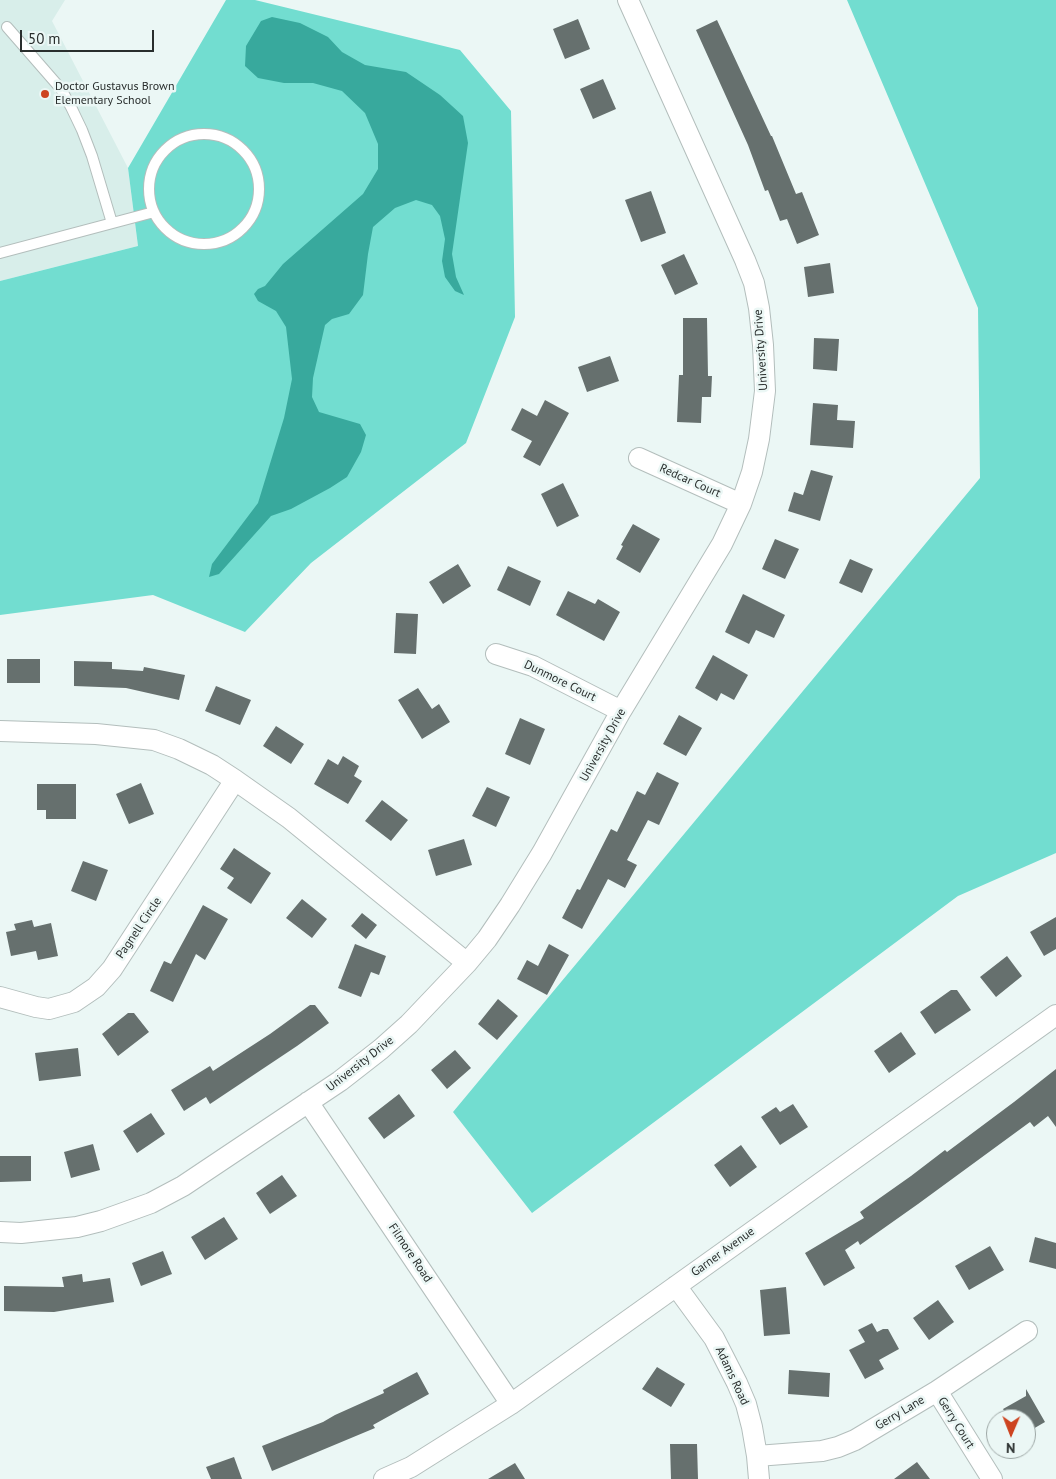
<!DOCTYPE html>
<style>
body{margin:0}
#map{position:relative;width:1056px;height:1479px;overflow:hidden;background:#ebf7f5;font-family:"PT Sans",sans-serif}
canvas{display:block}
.north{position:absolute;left:986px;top:1409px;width:50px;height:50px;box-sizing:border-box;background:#ebf7f5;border:1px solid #9da7a5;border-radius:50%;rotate:181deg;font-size:14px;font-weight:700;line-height:20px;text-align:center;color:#292e2d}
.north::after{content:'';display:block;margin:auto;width:18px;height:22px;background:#cd4420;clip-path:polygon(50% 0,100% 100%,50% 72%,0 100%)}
.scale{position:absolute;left:20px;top:30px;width:134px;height:22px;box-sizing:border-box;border:2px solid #292e2d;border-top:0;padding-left:6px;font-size:15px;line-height:18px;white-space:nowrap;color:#292e2d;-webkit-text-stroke:4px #ebf7f5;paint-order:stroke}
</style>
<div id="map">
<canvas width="1056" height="1479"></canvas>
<div class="north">N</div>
<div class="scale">50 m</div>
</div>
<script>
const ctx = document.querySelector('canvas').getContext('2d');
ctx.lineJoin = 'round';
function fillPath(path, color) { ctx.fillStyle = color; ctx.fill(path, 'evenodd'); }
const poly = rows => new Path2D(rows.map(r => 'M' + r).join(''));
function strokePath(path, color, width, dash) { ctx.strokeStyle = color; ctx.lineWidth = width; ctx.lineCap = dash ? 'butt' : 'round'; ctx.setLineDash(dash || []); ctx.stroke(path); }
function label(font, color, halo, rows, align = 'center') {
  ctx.font = font + ' "PT Sans",sans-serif'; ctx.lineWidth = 5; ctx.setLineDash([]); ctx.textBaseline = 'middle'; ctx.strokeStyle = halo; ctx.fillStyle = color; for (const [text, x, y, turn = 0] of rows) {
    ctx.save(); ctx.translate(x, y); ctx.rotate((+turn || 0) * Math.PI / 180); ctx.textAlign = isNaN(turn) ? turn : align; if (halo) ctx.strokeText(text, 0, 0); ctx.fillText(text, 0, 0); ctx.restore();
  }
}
const built = poly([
 [0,0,65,0,52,21,128,168,138,246,0,281]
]);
const green = poly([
 [226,0,255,0,460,50,511,111,515,317,466,443,311,563,245,632,153,595,0,615,0,281,138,246,128,168],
 [847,0,1056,0,1056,853,958,896,532,1213,453,1112,980,478,978,308]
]);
const water = poly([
 [272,17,300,23,328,37,342,52,365,65,406,72,440,95,463,116,468,143,452,254,456,277,464,295,455,291,445,277,442,261,445,239,440,216,432,205,416,200,395,208,373,227,368,254,363,295,349,314,332,319,325,325,313,378,312,397,319,412,360,424,366,435,361,452,347,477,330,488,291,509,271,516,219,574,209,577,212,564,258,503,284,418,292,379,286,327,276,311,258,301,254,294,258,289,265,286,283,264,363,194,378,169,378,144,365,113,342,91,313,83,284,83,258,78,245,66,246,46,261,21]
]);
const building = poly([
 [578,19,590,49,565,59,553,29],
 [717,20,771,136,772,136,796,194,802,192,819,235,797,244,787,219,780,221,768,190,765,191,748,145,696,30],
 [603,79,616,109,593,119,580,89],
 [651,191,666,233,641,242,625,200],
 [684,254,698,284,675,295,661,265],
 [830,263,834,293,808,297,804,267],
 [683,318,707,318,708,376,712,376,711,397,702,397,701,423,677,422,679,375,683,375],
 [814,338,839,339,837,371,813,369],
 [610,356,619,381,587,392,578,367],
 [545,400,569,413,540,466,523,457,532,441,511,430,522,408,537,416],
 [813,403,838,405,837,420,855,421,853,448,810,445],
 [811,470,833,476,820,521,788,511,794,492,803,495],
 [563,483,579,516,557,527,541,494],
 [633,524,660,539,640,573,616,559,623,546,621,545],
 [775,539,799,549,785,579,762,569],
 [850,559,873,569,862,593,839,583],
 [458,564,471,586,443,604,429,582],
 [508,566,541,581,530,606,497,590],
 [568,591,595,604,598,599,620,612,604,641,556,615],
 [743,594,785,615,774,638,756,630,749,644,725,632],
 [396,613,418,614,416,654,394,653],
 [713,655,748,675,734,700,721,693,717,701,695,688],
 [7,659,40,659,40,683,7,683],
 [74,661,112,662,112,669,143,671,144,667,185,675,179,700,126,688,74,686],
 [216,686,251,700,240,725,205,711],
 [418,688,432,709,439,704,450,722,422,739,398,700],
 [679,715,702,728,686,756,663,744],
 [520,718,545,729,530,765,505,754],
 [276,726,304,744,291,764,263,746],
 [343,756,359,766,354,776,362,781,348,804,314,784,328,759,338,765],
 [657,772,679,783,659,825,648,820,627,860,637,865,625,888,608,879,582,929,562,918,577,889,580,890,611,829,617,832,637,791,645,795],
 [141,783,154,814,129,824,116,794],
 [37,784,76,784,76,819,46,819,46,810,37,810],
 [487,787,510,797,496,827,472,816],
 [382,800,408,820,391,841,365,821],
 [464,839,472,865,436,876,428,850],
 [234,848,271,873,251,904,227,888,234,878,220,869],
 [83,861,108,870,96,901,71,891],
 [302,899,327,919,312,938,286,918],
 [203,905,228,919,205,960,196,954,173,1002,150,991,164,961,171,964],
 [362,913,377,925,366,939,351,926],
 [1056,917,1056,949,1044,956,1030,932],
 [32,920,34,927,51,923,58,956,38,960,36,951,11,956,6,932,16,930,14,924],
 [355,944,386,956,379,975,371,972,361,997,338,988],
 [549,944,569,955,547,995,517,979,527,960,538,966],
 [1007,956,1022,976,996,997,980,977],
 [951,990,957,990,971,1010,935,1034,920,1012],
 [498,999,518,1016,497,1040,478,1024],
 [310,1005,315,1005,329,1023,297,1046,210,1104,206,1097,184,1111,171,1090,210,1066,213,1071,270,1034],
 [128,1013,134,1013,149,1032,118,1056,102,1034],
 [901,1032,916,1054,889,1073,874,1051],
 [78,1048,81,1076,39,1081,35,1053],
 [455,1050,471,1068,447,1089,431,1070],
 [1056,1069,1056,1127,1048,1116,1034,1127,1030,1122,918,1204,860,1245,858,1241,845,1250,855,1268,824,1286,805,1253,864,1218,860,1212,911,1176,945,1150,947,1152,1014,1102],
 [399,1094,415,1116,384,1139,368,1118],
 [793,1104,808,1127,780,1145,761,1117,776,1107,780,1112],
 [151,1113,165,1134,137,1153,123,1131],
 [93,1144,100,1170,71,1178,64,1152],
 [741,1145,757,1167,730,1187,714,1165],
 [0,1156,31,1156,31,1181,0,1182],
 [282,1175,297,1196,270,1214,256,1193],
 [224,1217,238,1239,205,1260,191,1237],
 [1035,1237,1056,1243,1056,1269,1029,1262],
 [990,1246,1004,1270,969,1290,955,1266],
 [163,1251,172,1274,141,1286,132,1263],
 [82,1274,83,1282,110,1278,114,1302,54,1312,4,1311,4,1286,64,1287,62,1277],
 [786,1287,790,1334,764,1336,760,1290],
 [938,1300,954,1322,929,1340,913,1318],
 [872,1323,877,1332,883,1329,888,1329,899,1349,879,1360,884,1369,865,1379,849,1350,865,1342,858,1330],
 [657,1367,685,1384,671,1407,642,1389],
 [789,1370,830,1373,829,1397,788,1394],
 [417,1372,429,1394,373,1425,375,1428,272,1471,262,1446,323,1422,335,1415,384,1393,383,1390],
 [1026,1389,1045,1422,1026,1433,1026,1419,1009,1419,1003,1409,1026,1396],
 [670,1444,697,1444,698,1479,671,1479],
 [234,1457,242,1479,211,1479,206,1467],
 [917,1462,930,1479,894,1479],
 [515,1463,525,1479,488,1479]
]);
const lane = poly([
 [7,27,61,89,71,107,82,130,92,156,112,223],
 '149 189a55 55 0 1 1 110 0a55 55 0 1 1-110 0Z',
 [0,253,154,212]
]);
const street = poly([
 [639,458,741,504],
 [496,654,533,666,621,711],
 [0,731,96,734,154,740,179,749,212,765,235,780,112,969,96,987,74,1002,49,1009,36,1007,0,997],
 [235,780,289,818,467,963],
 [308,1102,511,1404],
 [0,1232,21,1233,77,1227,101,1221,151,1203,183,1186,340,1081,381,1049,409,1024,467,963,487,939,510,905,542,853,621,711,722,544,741,504,752,472,759,439,765,391,763,345,759,308,754,283,745,260,628,0],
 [676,1286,714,1338,737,1383,746,1404,752,1427,757,1456,759,1479],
 [937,1391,992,1479],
 [757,1456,822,1451,838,1447,855,1440,937,1391,1027,1331],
 [384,1479,411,1467,511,1404,1056,1015]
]);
const markers = [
 [45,94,5,"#cd4420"]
];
const poiNames = [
 ["Doctor Gustavus Brown",55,87],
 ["Elementary School",55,101]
];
const streetNames = [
 ["University Drive",761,350,-94],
 ["Redcar Court",690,481,24],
 ["Dunmore Court",560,681,26],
 ["University Drive",603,745,-61],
 ["Pagnell Circle",139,928,-56],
 ["University Drive",360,1064,-38],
 ["Garner Avenue",723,1252,-36],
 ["Filmore Road",410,1253,56],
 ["Adams Road",732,1376,65],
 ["Gerry Lane",900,1413,-31],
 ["Gerry Court",956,1423,58]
];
fillPath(built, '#d8eeea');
fillPath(green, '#72ddd0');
fillPath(water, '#38a99d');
fillPath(building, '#66706e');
strokePath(lane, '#b3bebc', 12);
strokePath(street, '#b3bebc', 22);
strokePath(lane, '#fff', 10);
strokePath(street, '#fff', 20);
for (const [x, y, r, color] of markers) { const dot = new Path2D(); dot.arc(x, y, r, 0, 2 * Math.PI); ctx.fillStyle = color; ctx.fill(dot); strokePath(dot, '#ebf7f5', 2); }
label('12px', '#292e2d', '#ebf7f5', poiNames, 'left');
label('12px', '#292e2d', '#ebf7f5', streetNames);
</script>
